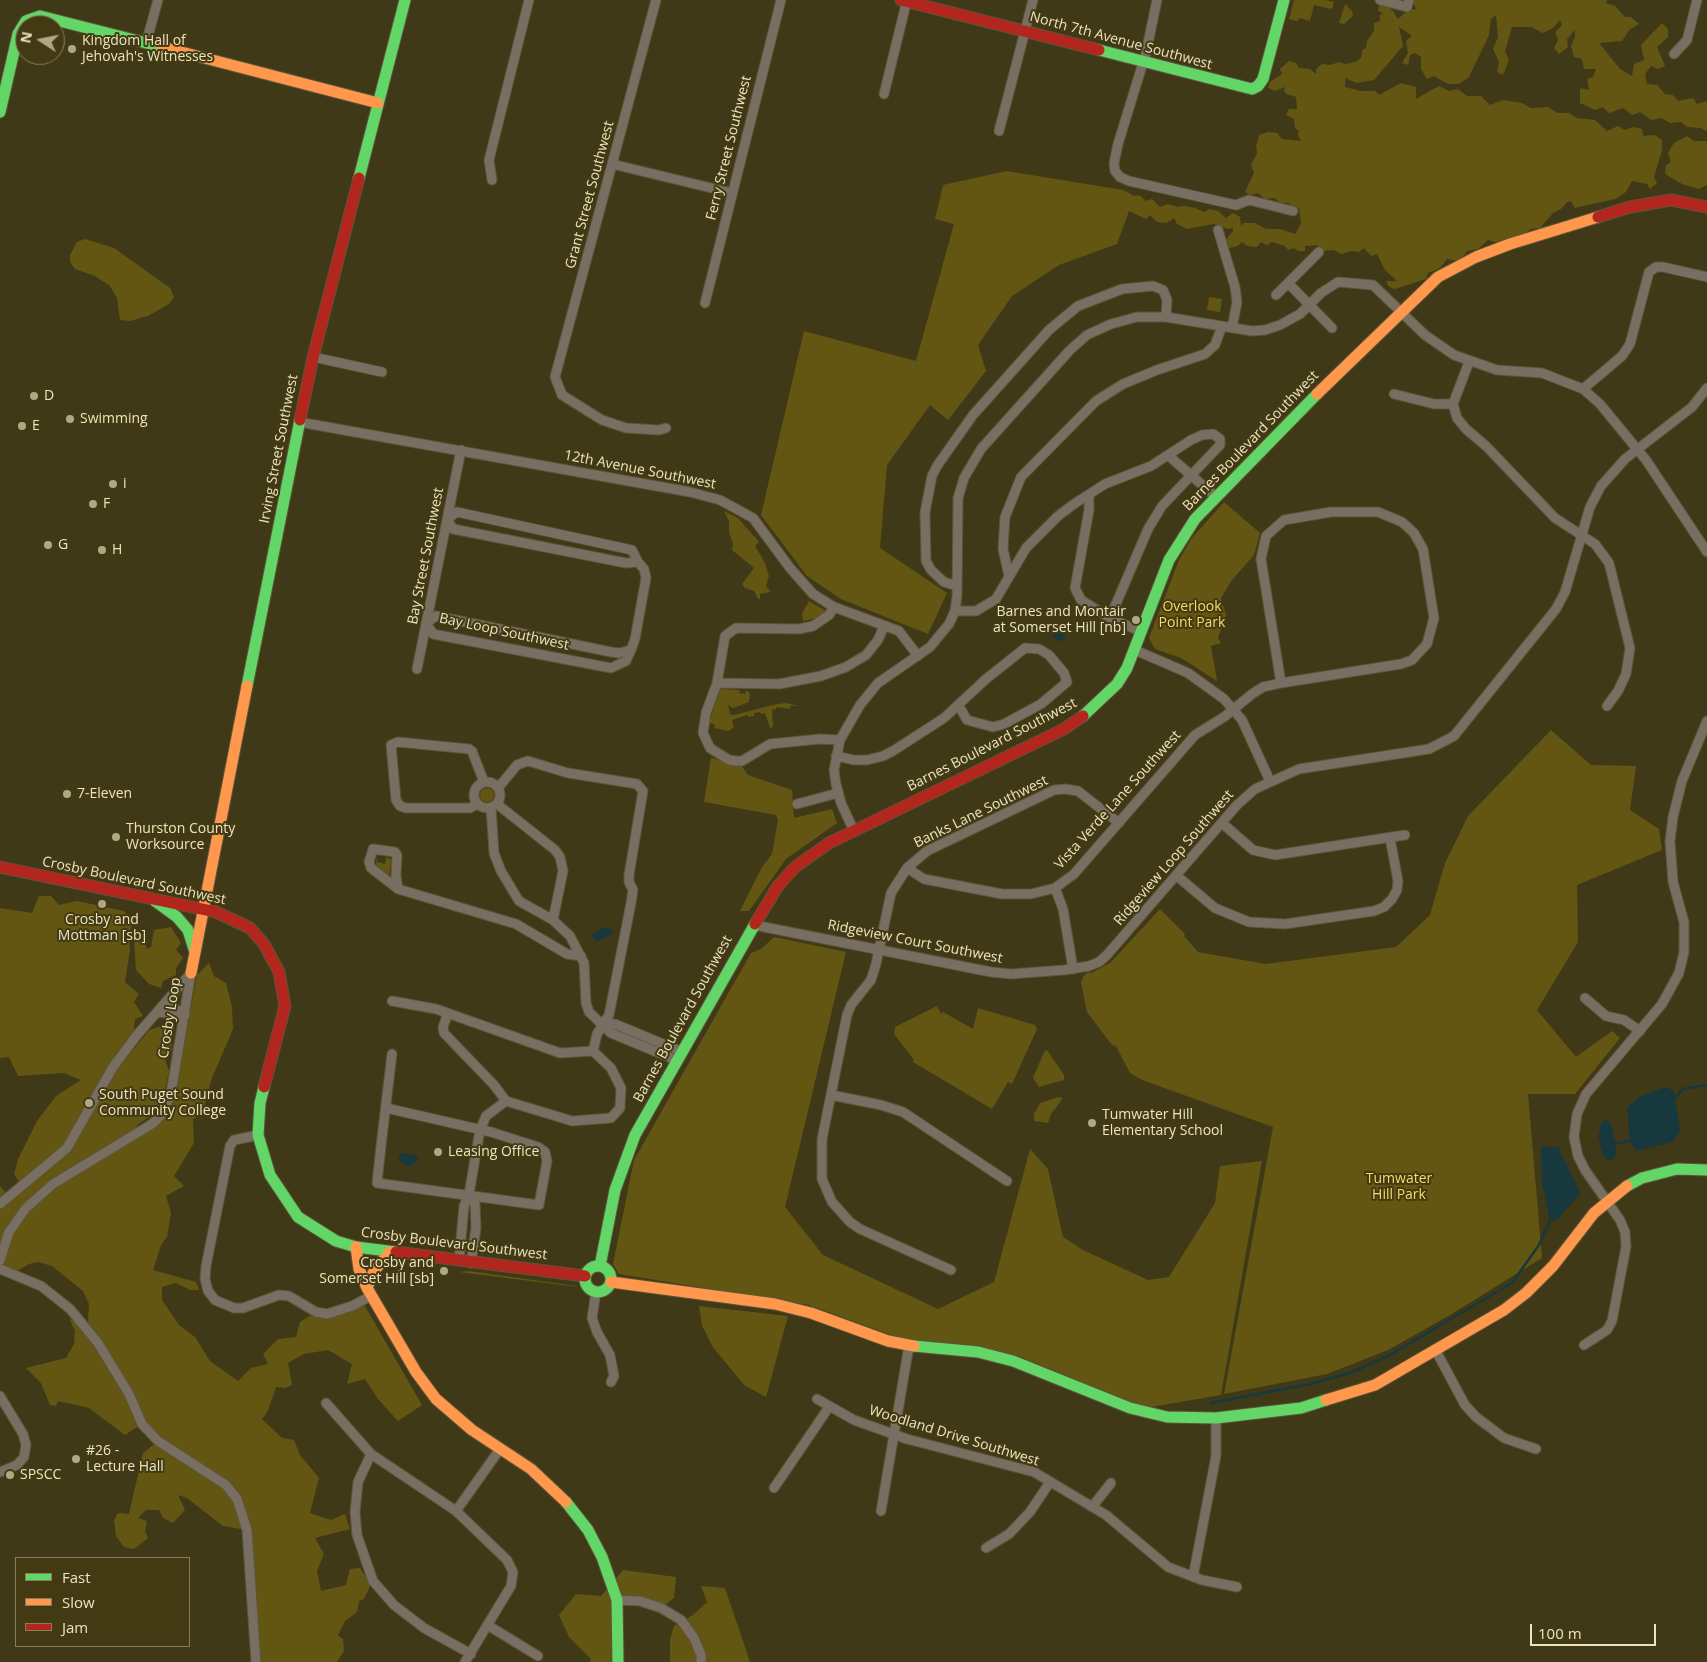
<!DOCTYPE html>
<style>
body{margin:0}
#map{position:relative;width:1707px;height:1662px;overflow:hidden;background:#403917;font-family:"Open Sans",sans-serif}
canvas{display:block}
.legend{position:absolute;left:15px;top:1557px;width:175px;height:90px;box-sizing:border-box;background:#433a13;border:1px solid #877e58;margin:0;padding:6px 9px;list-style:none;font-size:15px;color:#ece4c0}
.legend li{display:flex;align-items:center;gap:10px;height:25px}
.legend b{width:25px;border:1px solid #877e58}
.north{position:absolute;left:15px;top:15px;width:50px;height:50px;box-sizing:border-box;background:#433a13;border:1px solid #877e58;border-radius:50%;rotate:281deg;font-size:14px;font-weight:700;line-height:20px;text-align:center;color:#ece4c0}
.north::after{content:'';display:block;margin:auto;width:18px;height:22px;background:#b0a885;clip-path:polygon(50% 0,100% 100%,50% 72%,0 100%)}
.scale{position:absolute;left:1530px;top:1624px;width:126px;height:22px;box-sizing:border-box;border:2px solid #ece4c0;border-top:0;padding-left:6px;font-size:15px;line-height:18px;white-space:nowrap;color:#ece4c0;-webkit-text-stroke:4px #433a13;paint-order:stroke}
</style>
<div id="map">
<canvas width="1707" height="1662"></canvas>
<ul class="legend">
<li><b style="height:6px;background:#63d668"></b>Fast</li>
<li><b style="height:6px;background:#ff974d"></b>Slow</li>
<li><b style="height:6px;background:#b3261e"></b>Jam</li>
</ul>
<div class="north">N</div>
<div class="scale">100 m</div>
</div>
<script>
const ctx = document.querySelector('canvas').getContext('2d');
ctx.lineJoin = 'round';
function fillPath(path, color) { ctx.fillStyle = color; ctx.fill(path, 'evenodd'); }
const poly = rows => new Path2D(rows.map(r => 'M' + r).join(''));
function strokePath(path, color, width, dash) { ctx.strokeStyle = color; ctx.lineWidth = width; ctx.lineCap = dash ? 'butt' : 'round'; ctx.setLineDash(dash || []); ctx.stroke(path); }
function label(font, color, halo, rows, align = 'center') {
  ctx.font = font + ' "Open Sans",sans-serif'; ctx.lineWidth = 4; ctx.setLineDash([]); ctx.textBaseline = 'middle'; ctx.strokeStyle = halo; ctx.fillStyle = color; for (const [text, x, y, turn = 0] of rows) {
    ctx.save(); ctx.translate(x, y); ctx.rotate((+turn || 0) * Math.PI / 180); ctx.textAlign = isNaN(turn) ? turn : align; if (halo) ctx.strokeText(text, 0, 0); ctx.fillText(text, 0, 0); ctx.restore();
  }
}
const green = poly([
 [1294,0,1325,0,1334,2,1332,9,1314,5,1310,21,1300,18,1297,21,1289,19],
 [1412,0,1607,0,1606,3,1615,6,1625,17,1631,17,1639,24,1629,30,1622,41,1599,43,1620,69,1632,76,1634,64,1644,60,1641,45,1662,23,1668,29,1668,37,1657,47,1665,66,1658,69,1651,66,1645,74,1647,84,1657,85,1665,94,1673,95,1678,101,1693,98,1697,104,1707,101,1707,131,1701,128,1687,127,1681,122,1670,123,1661,118,1651,120,1640,112,1632,115,1623,108,1609,113,1603,107,1595,110,1580,103,1580,88,1589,90,1587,79,1593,77,1596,69,1584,69,1582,59,1574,57,1571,46,1575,37,1575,30,1567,39,1568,47,1559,54,1554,48,1558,40,1555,32,1562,25,1560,20,1553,28,1543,33,1531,27,1512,27,1505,51,1509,60,1503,75,1497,72,1499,62,1493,49,1498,37,1496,15,1491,19,1489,35,1469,77,1459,84,1448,84,1434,76,1427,79,1421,69,1421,57,1415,53,1410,55,1408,65,1402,63,1408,53,1406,41,1412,36,1399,27,1403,46,1374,80,1357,83,1345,78,1345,87,1361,91,1375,91,1379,95,1401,83,1416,87,1416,99,1439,86,1449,91,1458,89,1467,96,1481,96,1490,105,1503,100,1522,103,1531,108,1548,107,1558,113,1569,113,1577,118,1595,120,1607,131,1618,126,1625,130,1633,127,1642,129,1643,136,1655,135,1662,140,1662,150,1654,177,1657,183,1650,189,1647,184,1632,181,1626,192,1615,199,1575,208,1571,201,1567,202,1561,209,1553,213,1540,228,1531,229,1523,235,1499,243,1488,240,1478,249,1467,251,1460,261,1447,259,1440,268,1428,273,1426,279,1395,289,1389,287,1386,281,1397,281,1385,270,1377,254,1371,256,1364,248,1359,252,1351,251,1341,254,1334,250,1322,251,1317,245,1305,246,1305,251,1298,251,1294,248,1288,250,1285,246,1272,242,1267,245,1261,242,1257,247,1247,246,1242,242,1238,246,1229,248,1225,241,1233,231,1233,228,1228,229,1214,224,1187,229,1177,224,1174,218,1167,223,1157,222,1150,215,1146,219,1129,211,1117,244,1059,265,1012,296,978,345,986,371,948,420,930,405,887,465,880,548,947,593,928,634,841,599,807,576,761,515,804,331,916,361,954,224,935,219,943,185,1007,171,1123,190,1134,196,1139,195,1146,201,1152,199,1160,207,1168,204,1178,207,1184,206,1195,208,1204,212,1209,209,1218,211,1226,218,1233,213,1240,217,1241,226,1244,223,1255,223,1266,229,1280,229,1295,234,1301,223,1299,208,1294,209,1289,203,1281,203,1274,198,1265,199,1258,193,1251,195,1245,192,1254,173,1251,165,1257,153,1256,146,1259,135,1268,132,1277,133,1282,139,1301,141,1298,135,1299,131,1295,128,1294,119,1286,115,1289,109,1297,109,1296,97,1287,94,1284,91,1285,87,1275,91,1268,88,1270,82,1282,74,1280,69,1289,61,1296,63,1299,68,1310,69,1316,74,1316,69,1322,64,1330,65,1339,62,1346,64,1355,62,1361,58,1362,50,1366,48,1367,41,1374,31,1374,23,1380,21,1380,15,1383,13,1378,11,1380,2,1392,7,1390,10,1393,11,1398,19,1408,10,1416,9],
 [1345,4,1352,11,1353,16,1344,24,1339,23],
 [1687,136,1694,141,1707,141,1707,185,1699,189,1682,184,1665,174,1666,165,1671,162,1668,153,1674,143],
 [85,239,114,248,170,288,174,297,169,304,148,316,130,321,120,320,117,298,110,286,95,276,75,269,70,262,70,255,77,242],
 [1209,297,1222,299,1220,312,1207,310],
 [1224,502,1260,533,1254,555,1232,580,1221,598,1226,615,1218,638,1221,643,1211,646,1217,681,1181,658,1155,649,1149,638,1179,560,1191,539],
 [724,511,738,518,759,542,755,546,765,563,769,576,766,586,771,592,760,594,760,599,758,599,754,591,745,588,742,584,754,568,732,550,733,544,729,532,729,521],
 [809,601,826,611,818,618,803,621,802,614],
 [720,689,740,690,739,693,745,694,746,690,750,693,749,702,733,708,728,705,730,714,734,715,777,704,787,703,797,706,790,706,790,709,777,707,776,709,772,710,773,727,770,728,765,713,761,714,760,712,754,713,754,716,748,717,747,715,732,720,734,727,729,731,719,729,715,728,714,724,709,723],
 [1551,730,1591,765,1636,766,1630,810,1659,829,1662,850,1577,885,1578,942,1537,1010,1576,1057,1612,1031,1620,1038,1575,1094,1528,1094,1542,1258,1450,1315,1388,1350,1327,1374,1224,1394,1273,1127,1142,1080,1130,1073,1116,1046,1112,1045,1087,1012,1081,982,1083,977,1088,972,1091,973,1110,963,1160,909,1185,934,1184,936,1198,952,1266,964,1396,947,1430,915,1445,863,1468,816],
 [711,758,741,765,748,775,792,790,794,818,832,809,837,823,786,859,749,911,740,911,762,867,772,854,778,820,776,815,704,802],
 '480 795a7 7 0 1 1 14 0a7 7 0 1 1-14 0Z',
 [377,855,377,862,385,864,386,857,392,860,389,876,376,865],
 [39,896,51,896,59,905,77,901,124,911,134,922,128,934,130,949,125,982,139,994,134,1002,143,1016,135,1019,134,1031,115,1055,121,1065,149,1030,164,1025,171,1032,172,1050,164,1057,169,1071,161,1109,137,1125,134,1135,145,1135,149,1129,155,1127,171,1112,197,975,209,963,214,976,226,983,232,1007,233,1029,212,1078,202,1114,193,1119,194,1143,174,1176,184,1186,166,1196,171,1213,167,1237,161,1245,153,1270,196,1282,199,1290,190,1290,176,1283,162,1287,162,1300,179,1325,195,1337,210,1361,238,1381,251,1368,268,1364,263,1354,278,1339,296,1337,300,1322,316,1312,362,1301,422,1405,398,1421,378,1399,365,1379,347,1384,352,1364,328,1350,304,1354,288,1363,292,1385,285,1388,276,1387,268,1411,262,1419,282,1438,294,1440,300,1455,319,1478,310,1513,331,1520,345,1514,350,1529,315,1538,324,1554,317,1571,321,1591,346,1585,350,1569,360,1568,371,1584,364,1599,359,1601,357,1612,345,1621,338,1635,343,1639,344,1651,337,1662,256,1662,247,1530,223,1526,187,1498,178,1495,185,1510,173,1523,163,1518,159,1510,146,1510,138,1518,147,1521,145,1531,148,1538,134,1549,124,1547,116,1536,114,1520,118,1513,129,1514,143,1453,158,1441,142,1424,125,1435,89,1408,58,1401,56,1406,50,1405,41,1383,26,1368,66,1358,74,1344,75,1331,70,1320,81,1314,88,1322,89,1304,83,1291,52,1266,38,1262,29,1264,17,1271,16,1275,0,1269,0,1186,9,1196,22,1186,14,1174,18,1159,37,1121,56,1096,81,1080,64,1073,18,1076,9,1057,0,1058,0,908,32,913],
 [171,927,181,943,176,950,183,958,176,968,176,975,163,981,161,988,149,984,136,970,134,941,142,935,147,949,151,947,154,930],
 [774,937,846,952,785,1207,823,1255,938,1309,994,1282,1030,1149,1048,1169,1063,1237,1083,1250,1148,1280,1169,1277,1215,1203,1220,1166,1262,1161,1221,1395,1145,1408,1016,1355,959,1344,910,1342,809,1305,619,1274,613,1264,634,1160,751,953,761,949],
 [937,1006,941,1014,943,1012,973,1029,978,1008,1035,1025,1037,1029,1012,1084,1008,1082,992,1109,913,1062,914,1060,894,1034,895,1027],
 [1047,1050,1064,1075,1064,1080,1039,1087,1033,1078,1044,1052],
 [1058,1097,1063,1098,1051,1114,1048,1123,1034,1121,1034,1114,1040,1103],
 [469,1271,576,1286,578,1287,459,1272],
 [699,1306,788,1316,766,1397,744,1385,712,1346,702,1325],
 [623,1570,676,1577,674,1598,661,1608,617,1600,618,1662,590,1662,591,1659,569,1637,559,1615,576,1594,601,1596],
 [701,1586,725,1588,750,1662,670,1662,670,1640,674,1626,693,1615,707,1602]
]);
const water = poly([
 [1063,621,1070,625,1062,642,1053,637],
 [605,927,610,929,613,934,597,942,592,935],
 [1666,1087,1674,1091,1680,1130,1673,1142,1637,1151,1630,1142,1627,1108,1639,1097],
 [1606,1120,1611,1123,1615,1143,1616,1155,1612,1160,1607,1160,1603,1156,1598,1136,1601,1124],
 [1541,1147,1558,1147,1581,1193,1557,1220,1550,1221,1542,1184],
 [400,1153,418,1156,417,1161,411,1166,403,1164,398,1158]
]);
const stream = poly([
 [1674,1100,1683,1089,1707,1085],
 [1614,1144,1632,1140],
 [1211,1403,1310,1384,1350,1373,1388,1356,1512,1283,1539,1245,1551,1219]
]);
const street = poly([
 [656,0,555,377,562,395,602,420,626,428,659,430,666,428],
 [1157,0,1146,53,1118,144,1114,163,1115,171,1120,177,1129,181,1236,205,1249,200,1293,211],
 [1380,0,1407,7,1409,0],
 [146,43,158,0],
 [1674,54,1687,40,1697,0],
 [884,94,907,0],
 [999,131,1033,0],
 [612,164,732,193],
 [492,180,489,160,529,0],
 [1218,230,1235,287,1237,302,1232,328],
 [1288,283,1332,328],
 [1276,295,1319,252],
 [705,303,781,0],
 [313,357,382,372],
 [1469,362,1453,404,1457,418,1466,429,1486,446,1555,518,1595,544,1609,563,1630,648,1626,674,1618,691,1607,706],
 [1583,389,1622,356,1630,344,1649,272,1656,267,1663,267,1707,277],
 [1394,394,1434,404,1453,404],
 [299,422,690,492,720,500,753,518,790,568,813,594,834,607,899,631,918,656],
 [1169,456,1216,497],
 [1089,496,1089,510,1075,588,1081,600,1110,618,1142,632],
 [447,519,457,512,632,550,638,562,644,569,646,578,635,639,631,650],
 [447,519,453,529,626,563,638,562],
 [1009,576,1003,549,1005,517,1021,477,1096,401,1123,384,1157,370,1205,354,1215,345,1222,326],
 [957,586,944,582,931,570,926,561,925,512,932,476,937,466,973,415,1049,330,1078,306,1122,289,1153,286,1163,290,1167,300,1166,317],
 [834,607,829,615,813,626,799,629,736,628,725,636,717,683,706,713,703,733,710,748,729,760,736,761,742,761,770,744,820,739,840,740],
 [955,611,976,611,996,599,1026,548,1058,516,1074,504,1105,484,1151,466,1191,440,1202,435,1213,434,1220,439,1220,445,1162,506,1148,529,1110,618],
 [436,616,611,652,619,653,631,650,626,661,611,668,433,634,426,623,436,616],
 [1135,650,1188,673,1224,699,1242,720,1270,781],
 [417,669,461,450],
 [717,683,779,684,821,676,846,667,866,655,878,640,884,626],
 [836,756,854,760,867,760,883,756,893,751,944,718,986,679,1025,648,1039,649,1049,655,1064,673,1067,682,1041,704,1004,724,993,727,967,720,959,706],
 '474 795a13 13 0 1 1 26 0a13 13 0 1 1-26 0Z',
 [477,804,470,808,406,808,400,806,396,800,391,745,398,742,469,749,472,751,484,782],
 [497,804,555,850,560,857,563,871,553,920],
 [797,804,838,793],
 [491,808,494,853,501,871,519,901,553,920,570,936,584,963,586,1003,589,1012,611,1033,676,1060],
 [1222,823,1253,850,1275,855,1405,835],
 [854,831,841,803,836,784,834,770,840,740,860,705,878,683,930,647,949,624,955,611,957,596,958,498,964,478,981,449,1070,350,1087,335,1111,324,1137,317,1166,317,1252,331,1265,330,1280,325,1300,314,1321,293,1338,282,1373,285,1425,335,1454,355,1497,370,1542,373,1583,389,1600,404,1646,460,1707,552],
 [907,868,924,879,1002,894,1031,894,1055,888,1074,874,1195,735,1224,717,1252,694,1263,687,1281,683,1401,664,1412,660,1427,644,1434,618,1423,549,1414,533,1402,522,1378,512,1331,512,1284,520,1266,536,1261,559,1281,683],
 [1177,876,1215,908,1249,922,1285,924,1374,911,1384,907,1392,899,1397,890,1398,881,1390,838],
 [1055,888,1063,909,1073,969],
 [398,889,371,868,369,862,373,849,395,852,397,855,396,876,398,889,516,924,567,954,581,956],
 [754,925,991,972,1011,974,1064,970,1089,966,1099,962,1106,956,1237,805,1255,789,1299,769,1429,749,1454,736,1556,609,1565,592,1590,507,1601,486,1625,459,1692,407,1707,388],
 [1585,998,1606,1016,1624,1020,1640,1031],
 [392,1001,436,1009,560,1053,593,1051,597,1034,609,1015,631,903,633,890,629,882,629,875,643,791,637,784,568,773,528,761,517,765,498,788],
 [163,1005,185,1013],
 [157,1012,185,1015],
 [448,1013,443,1027,444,1033,494,1085,506,1101],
 [604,1025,615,1024,680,1051],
 [831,1095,881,1105,903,1112,1007,1181],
 [386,1108,491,1132,538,1147,545,1152,547,1161,539,1205,377,1183,381,1146,392,1054],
 [258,1135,234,1140,230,1146,206,1266,205,1279,208,1291,215,1300,234,1308,243,1308,279,1295,289,1296,316,1312,327,1314,352,1306,371,1296],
 [469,1194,475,1204,476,1228,471,1263],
 [0,1204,67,1148,113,1067,137,1035,191,973],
 [0,1260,9,1232,26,1208,53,1184,152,1124,162,1114,171,1093,191,973],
 [459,1261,464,1206,469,1194,480,1130,486,1116,506,1101,572,1121,611,1118,620,1108,621,1088,611,1068,593,1051],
 [0,1269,41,1286,70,1309,98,1343,129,1394,142,1424,158,1441,226,1485,237,1499,247,1530,256,1662],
 [951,1270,860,1229,850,1222,832,1202,822,1179,822,1139,847,1015,851,1005,871,980,876,964,891,893,907,868,927,851,1054,790,1065,789,1078,791,1119,823],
 [596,1292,592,1318,597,1332,610,1355,614,1376,611,1382],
 [1584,1345,1607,1330,1612,1321,1626,1247,1625,1232,1620,1220,1585,1170,1578,1156,1574,1137,1577,1114,1586,1094,1662,1004,1679,973,1684,952,1684,922,1673,882,1670,841,1673,817,1682,781,1707,721],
 [1435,1349,1465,1405,1476,1417,1504,1438,1536,1449],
 [0,1396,23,1434,26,1445,24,1457,17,1465,0,1472],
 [817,1399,854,1420,907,1439,1034,1472,1106,1515,1168,1567,1202,1580,1237,1587],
 [326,1403,371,1454,456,1511,507,1560,513,1572,511,1586,465,1662],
 [371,1454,358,1482,355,1512,357,1535,373,1581,394,1605,424,1628,471,1654],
 [774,1488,829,1407],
 [1092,1507,1111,1483],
 [456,1511,500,1449],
 [881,1511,909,1346],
 [986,1548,1009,1534,1030,1512,1050,1482],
 [1193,1577,1216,1456,1216,1418],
 [617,1600,640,1601,661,1608,681,1620,694,1638,701,1655,701,1662],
 [489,1626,538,1656]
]);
const fast = poly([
 [1099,50,1252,89,1258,86,1263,79,1284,0],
 [0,112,18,34,26,21,40,16,162,47],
 [359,178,405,0],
 [247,686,300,420],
 [1083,716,1117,684,1127,668,1169,560,1195,519,1317,394],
 [155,901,177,917,188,930,194,949],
 [264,1087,260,1103,258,1135,270,1175,298,1217,336,1241,356,1247,396,1252],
 [1627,1186,1642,1178,1677,1169,1707,1170],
 '585 1279a13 13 0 1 1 26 0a13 13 0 1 1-26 0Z',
 [600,1266,615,1190,635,1135,755,924],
 [914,1346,978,1352,1013,1361,1130,1408,1167,1417,1216,1418,1301,1408,1326,1400],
 [566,1502,588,1530,602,1557,617,1600,618,1662]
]);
const slow = poly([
 [162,47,378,103],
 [1317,394,1438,277,1476,257,1510,244,1598,217],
 [191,973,247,686],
 [356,1247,359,1269,367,1288,416,1372,436,1399,472,1430,531,1469,566,1502],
 [611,1282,775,1304,811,1313,888,1341,914,1346],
 [367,1288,374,1271,390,1252],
 [1326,1400,1375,1385,1504,1310,1526,1293,1553,1266,1594,1213,1627,1186]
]);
const jam = poly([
 [901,0,1099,50],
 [1598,217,1630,207,1671,200,1707,207],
 [300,420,313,357,359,178],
 [0,867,216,912,250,928,264,944,279,972,285,1006,264,1087],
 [755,924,778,886,795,867,829,843,1064,729,1083,716],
 [396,1252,585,1276]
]);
const markers = [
 [72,49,5,"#b0a885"],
 [34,396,5,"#b0a885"],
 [70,419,5,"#b0a885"],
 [22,426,5,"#b0a885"],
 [113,484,5,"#b0a885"],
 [93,504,5,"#b0a885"],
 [48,545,5,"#b0a885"],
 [102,550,5,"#b0a885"],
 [1136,620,5,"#b0a885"],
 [67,794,5,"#b0a885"],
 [116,837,5,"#b0a885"],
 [102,904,5,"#b0a885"],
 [89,1103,5,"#b0a885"],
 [1092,1123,5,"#b0a885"],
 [438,1152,5,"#b0a885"],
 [444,1271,5,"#b0a885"],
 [76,1459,5,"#b0a885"],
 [10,1475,5,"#b0a885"]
];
const poiNames = [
 ["Kingdom Hall of",82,41],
 ["Jehovah's Witnesses",82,57],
 ["D",44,396],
 ["Swimming",80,419],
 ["E",32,426],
 ["i",123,484],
 ["F",103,504],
 ["G",58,545],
 ["H",112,550],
 ["Barnes and Montair",1126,612,"right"],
 ["at Somerset Hill [nb]",1126,628,"right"],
 ["7-Eleven",77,794],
 ["Thurston County",126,829],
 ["Worksource",126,845],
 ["Crosby and",102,920,"center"],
 ["Mottman [sb]",102,936,"center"],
 ["South Puget Sound",99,1095],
 ["Community College",99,1111],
 ["Tumwater Hill",1102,1115],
 ["Elementary School",1102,1131],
 ["Leasing Office",448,1152],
 ["Crosby and",434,1263,"right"],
 ["Somerset Hill [sb]",434,1279,"right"],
 ["#26 -",86,1451],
 ["Lecture Hall",86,1467],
 ["SPSCC",20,1475]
];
const streetNames = [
 ["North 7th Avenue Southwest",1121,41,15],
 ["Ferry Street Southwest",729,148,-76],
 ["Grant Street Southwest",590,195,-75],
 ["Barnes Boulevard Southwest",1251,441,-46],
 ["Irving Street Southwest",279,449,-79],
 ["12th Avenue Southwest",640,470,11],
 ["Bay Street Southwest",426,556,-79],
 ["Bay Loop Southwest",504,632,12],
 ["Barnes Boulevard Southwest",992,745,-27],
 ["Vista Verde Lane Southwest",1118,800,-48],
 ["Banks Lane Southwest",981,812,-26],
 ["Ridgeview Loop Southwest",1174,858,-49],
 ["Crosby Boulevard Southwest",134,881,12],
 ["Ridgeview Court Southwest",915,942,11],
 ["Crosby Loop",170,1018,-81],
 ["Barnes Boulevard Southwest",683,1019,-61],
 ["Crosby Boulevard Southwest",454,1244,7],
 ["Woodland Drive Southwest",954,1436,17]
];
const parkNames = [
 ["Overlook",1192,607],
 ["Point Park",1192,623],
 ["Tumwater",1399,1179],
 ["Hill Park",1399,1195]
];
fillPath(green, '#635613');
fillPath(water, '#17383d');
strokePath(stream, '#17383d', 2.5);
strokePath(street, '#5c5539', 11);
strokePath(fast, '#5c5539', 13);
strokePath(slow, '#5c5539', 13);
strokePath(jam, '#5c5539', 13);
strokePath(street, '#796e62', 9);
strokePath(fast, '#63d668', 11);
strokePath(slow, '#ff974d', 11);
strokePath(jam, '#b3261e', 11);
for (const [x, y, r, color] of markers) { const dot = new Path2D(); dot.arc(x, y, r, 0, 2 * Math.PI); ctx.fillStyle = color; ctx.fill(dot); strokePath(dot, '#433a13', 2); }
label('14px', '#ece4c0', '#433a13', poiNames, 'left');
label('14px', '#ece4c0', '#433a13', streetNames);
label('14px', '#f8dc65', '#433a13', parkNames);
</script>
